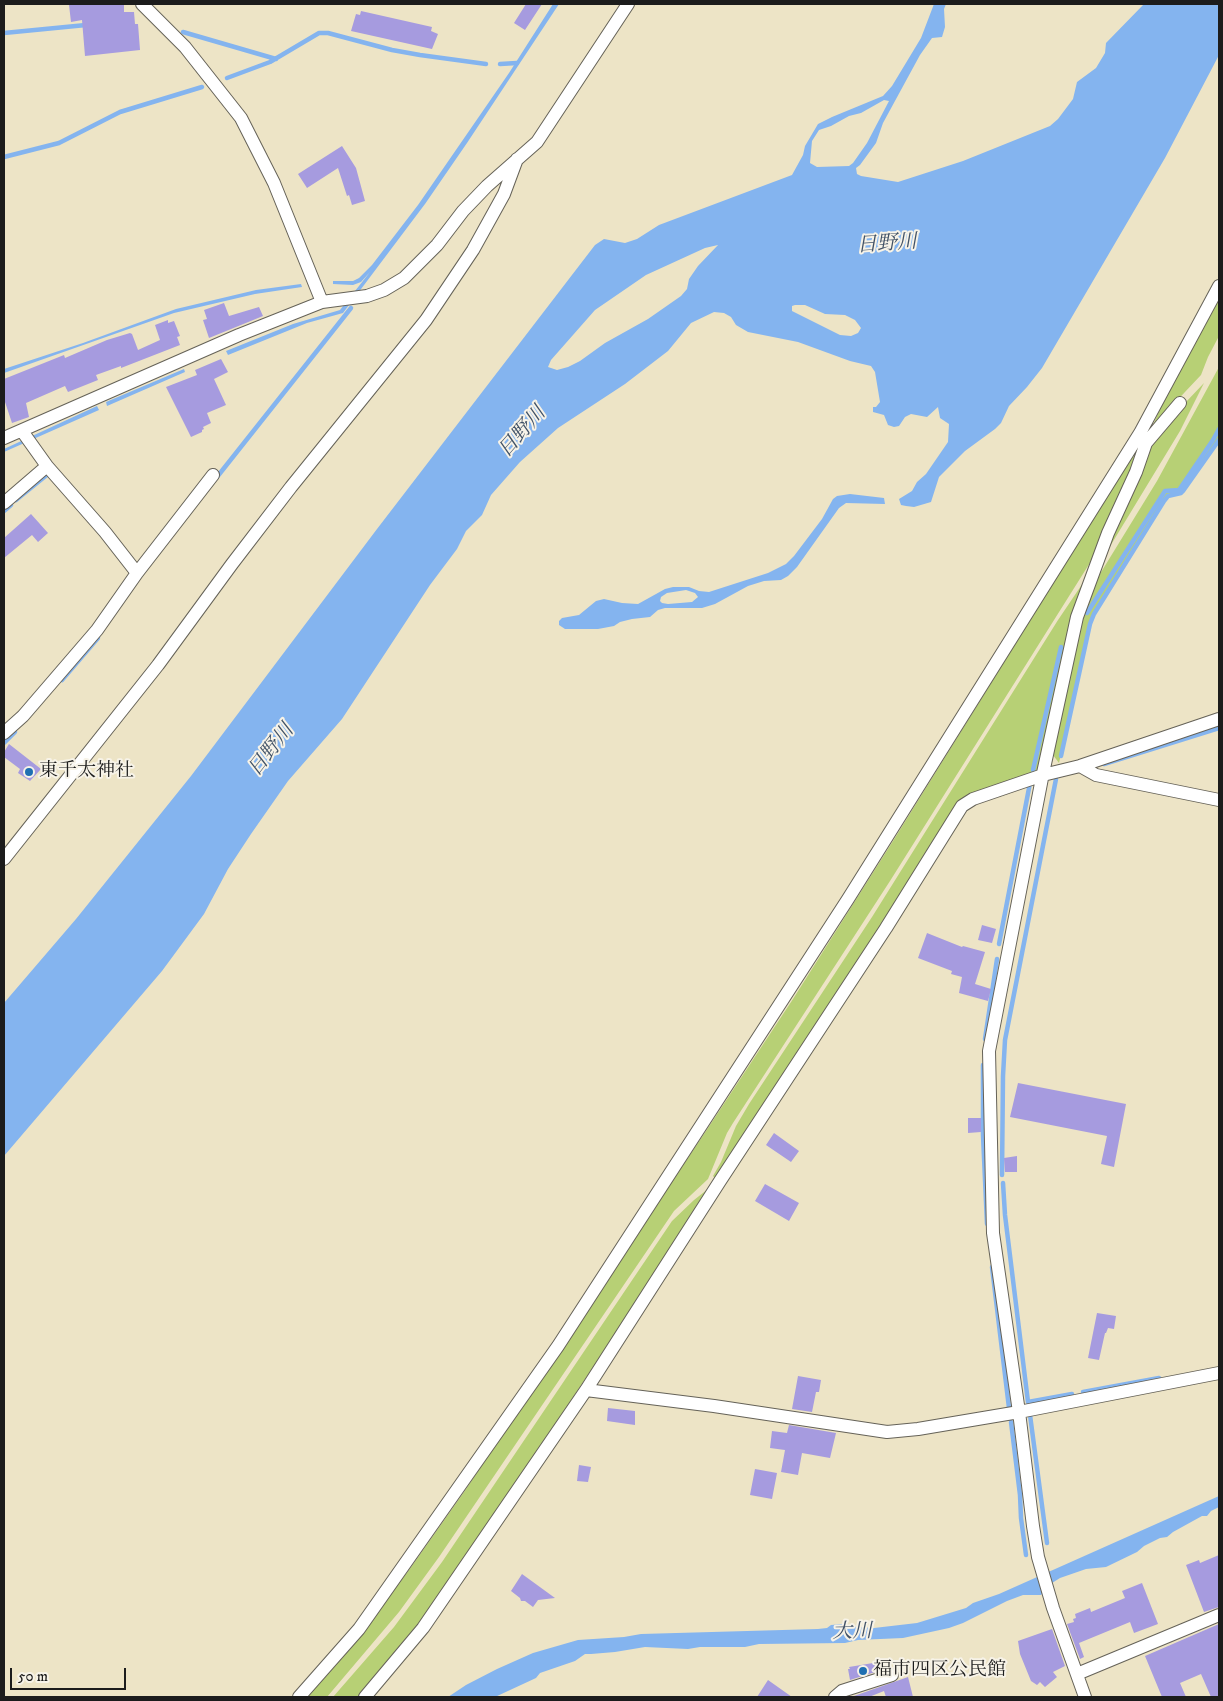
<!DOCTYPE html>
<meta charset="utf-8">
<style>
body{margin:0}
#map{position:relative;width:1223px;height:1701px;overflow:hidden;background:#ede4c6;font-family:"IM FELL DW Pica",serif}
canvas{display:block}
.frame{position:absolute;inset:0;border:5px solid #1c1c1c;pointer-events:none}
.scale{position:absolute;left:10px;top:1668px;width:116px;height:22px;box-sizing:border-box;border:2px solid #1c1c1c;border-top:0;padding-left:6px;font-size:15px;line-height:18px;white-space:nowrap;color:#1c1c1c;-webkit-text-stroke:4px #f7f3e8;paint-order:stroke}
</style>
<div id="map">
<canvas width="1223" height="1701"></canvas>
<div class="frame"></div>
<div class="scale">50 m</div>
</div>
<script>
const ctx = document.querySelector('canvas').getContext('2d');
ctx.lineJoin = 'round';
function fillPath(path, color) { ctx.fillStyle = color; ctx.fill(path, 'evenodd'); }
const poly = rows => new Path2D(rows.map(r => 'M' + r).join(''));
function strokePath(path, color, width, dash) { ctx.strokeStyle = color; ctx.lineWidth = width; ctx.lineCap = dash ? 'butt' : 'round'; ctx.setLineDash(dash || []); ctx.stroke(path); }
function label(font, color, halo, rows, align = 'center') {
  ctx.font = font + ' "IM FELL DW Pica","Noto Serif JP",serif'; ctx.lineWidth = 4; ctx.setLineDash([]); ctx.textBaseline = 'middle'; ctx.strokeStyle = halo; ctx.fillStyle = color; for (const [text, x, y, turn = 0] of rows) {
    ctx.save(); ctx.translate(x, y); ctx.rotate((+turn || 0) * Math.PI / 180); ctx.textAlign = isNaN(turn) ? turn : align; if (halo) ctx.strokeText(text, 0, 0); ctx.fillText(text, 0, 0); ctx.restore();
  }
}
const green = poly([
 [1219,297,1219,336,1208,357,1201,375,1152,427,1162,405],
 [1219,367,1219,438,1182,490,1180,493,1167,496,1162,502,1093,614,1089,624,1059,763,1053,755,1081,625,1095,582,1157,481],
 [1204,383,1180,431,1106,553,1112,536,1154,440,1186,402],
 [1132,456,1136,457,1093,558,890,881,733,1123,727,1133,708,1179,674,1211,439,1557,399,1612,327,1697,303,1697,365,1627,409,1570,464,1492,704,1134,793,999,893,841],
 [1087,577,1038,772,969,798,904,891,715,1178,713,1176,721,1162,736,1126,749,1104,872,917,1058,620],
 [711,1188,442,1596,361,1697,333,1697,394,1627,442,1562,672,1221,694,1200,708,1189]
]);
const water = poly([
 [553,4,559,4,467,143,425,204,343,313,307,323,228,355,226,351,293,324,340,310,370,272,361,282,353,285,333,284,333,281,353,281,359,278,372,265,418,205,509,73],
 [934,4,946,4,944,9,945,27,942,37,932,38,920,55,883,123,876,143,860,165,856,168,857,174,861,176,898,182,963,161,1050,126,1058,119,1073,99,1077,82,1096,68,1105,53,1106,43,1144,4,1219,4,1219,55,1165,158,1042,368,1027,387,1009,406,1001,423,995,429,965,451,939,477,931,502,914,507,906,506,901,505,899,499,912,491,917,482,926,474,948,442,949,424,940,418,938,407,927,417,911,414,905,417,899,426,894,427,888,425,884,415,873,412,873,407,876,407,880,402,875,372,871,366,850,361,798,342,748,332,736,325,731,317,724,313,714,312,691,323,668,351,625,384,558,428,520,462,491,495,482,515,466,531,457,549,430,585,342,719,288,781,251,834,228,869,204,914,162,971,4,1156,4,1003,76,919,191,776,377,529,595,245,604,239,625,243,637,239,659,225,792,175,803,155,805,146,818,124,832,117,883,96,892,86,921,38],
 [884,100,889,101,867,143,853,163,849,166,817,167,810,163,812,141,819,130,831,126,849,116,861,113],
 [718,245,698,266,689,279,687,289,681,296,648,319,605,343,580,361,568,367,557,370,548,367,551,360,595,310,646,275,705,248],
 [795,305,805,305,825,314,845,315,855,320,861,328,858,333,851,336,840,335,792,311,792,306],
 [301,284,302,287,255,294,174,313,4,373,4,369,83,343,176,309,256,290],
 [184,369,185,372,107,406,106,402],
 [97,406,99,410,4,452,4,449],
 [850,494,884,498,885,504,846,503,839,508,797,567,788,576,781,580,764,581,748,586,715,604,702,608,665,608,658,610,650,617,632,619,620,622,614,626,598,629,565,629,559,625,559,621,562,618,579,615,596,601,604,599,622,603,638,604,665,589,673,587,689,587,699,591,709,592,768,573,786,564,794,556,822,519,833,499,837,496],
 [686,590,695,593,698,597,692,602,668,604,662,603,660,601,661,597,667,593],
 [1219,1496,1219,1507,1211,1511,1207,1516,1202,1516,1173,1532,1167,1537,1160,1538,1144,1546,1137,1552,1106,1567,1086,1569,1060,1578,1052,1583,1041,1595,1023,1595,1007,1601,963,1623,949,1628,903,1638,858,1640,845,1643,759,1644,745,1647,700,1647,688,1649,645,1647,615,1652,591,1654,585,1654,575,1661,540,1673,536,1678,495,1697,448,1697,466,1685,497,1669,533,1653,578,1640,624,1637,641,1634,818,1629,827,1628,831,1625,844,1624,857,1627,874,1628,917,1623,966,1608,973,1603,999,1594]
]);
const stream = poly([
 [183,32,276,59],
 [4,33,86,25],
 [500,64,517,63],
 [227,78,270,62,319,33,328,33,392,50,420,55,486,64],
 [4,157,59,143,120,112,202,87],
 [217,477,351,308],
 [16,500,48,474],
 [4,511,11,505],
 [1087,613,1165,491,1179,490,1213,440,1219,429],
 [62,680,98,638],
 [4,743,15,732],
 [1061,756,1090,624,1094,614,1164,501,1168,496,1181,493,1183,491,1219,440],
 [1104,764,1219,728],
 [1033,770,1061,647],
 [999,944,1030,783],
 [985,1039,997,959],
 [983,1065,983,1135,987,1224],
 [1002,1175,1003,1076,1005,1040,1056,779],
 [1003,1183,1005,1215,1028,1402,1072,1394],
 [992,1267,1009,1408],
 [1083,1392,1159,1378],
 [1030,1415,1047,1543],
 [1011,1422,1020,1495,1021,1518,1026,1555]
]);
const building = poly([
 [76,4,124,4,124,12,134,12,135,24,138,24,140,50,85,56,82,20,71,22,69,5],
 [526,4,542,4,525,30,514,23],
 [361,11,432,27,431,31,438,34,432,49,351,31,356,14,360,15],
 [342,146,356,168,365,201,352,205,349,195,347,196,338,168,307,188,298,174],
 [224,303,229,316,259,307,263,316,209,338,203,320,207,319,204,310],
 [168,320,168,323,174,321,180,336,177,337,180,345,121,368,121,366,96,375,98,380,68,392,65,386,26,403,29,417,12,423,4,399,4,379,64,355,65,358,107,340,130,333,132,334,138,350,160,340,155,325],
 [221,359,228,372,214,379,226,405,207,413,211,423,203,427,204,429,202,430,202,432,191,437,166,387,197,375,195,370],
 [31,514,48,533,38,542,32,535,4,558,4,538],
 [9,744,41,769,30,781,18,773,20,769,4,757,4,752],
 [982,925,996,929,992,943,978,940],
 [927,933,962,947,963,946,985,952,975,984,991,989,988,1001,959,993,962,977,951,974,952,971,918,958],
 [1018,1083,1126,1104,1114,1167,1101,1164,1107,1136,1010,1117],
 [968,1118,981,1118,981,1132,968,1133],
 [774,1133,799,1151,791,1162,766,1145],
 [1017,1156,1017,1172,1005,1172,1004,1158],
 [765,1184,799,1203,789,1221,755,1201],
 [1097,1313,1116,1316,1114,1329,1108,1328,1106,1333,1105,1333,1099,1360,1088,1358],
 [798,1376,821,1380,819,1392,816,1392,812,1412,792,1409],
 [608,1408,635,1411,635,1425,607,1421],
 [789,1425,836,1433,830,1458,802,1453,798,1475,781,1472,785,1450,770,1448,772,1431,787,1433],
 [579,1465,591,1467,588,1482,577,1481],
 [755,1469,777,1473,772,1499,750,1495],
 [1219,1555,1219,1607,1204,1612,1186,1565,1199,1560,1200,1563],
 [522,1574,555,1598,538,1600,533,1607,525,1601,521,1601,520,1598,511,1591],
 [1142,1583,1158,1624,1134,1633,1130,1622,1079,1643,1084,1657,1080,1659,1067,1624,1074,1622,1073,1619,1076,1618,1075,1614,1090,1608,1091,1612,1125,1598,1122,1591],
 [1219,1624,1219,1697,1211,1697,1201,1674,1180,1683,1186,1697,1162,1697,1145,1656],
 [1052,1629,1065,1666,1053,1672,1057,1677,1045,1687,1040,1682,1037,1685,1031,1681,1020,1654,1018,1641],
 [879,1662,879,1666,888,1664,888,1668,850,1680,848,1669,850,1669,849,1667],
 [908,1677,913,1697,886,1697,884,1691,869,1697,854,1697,854,1696],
 [768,1680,792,1697,757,1697]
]);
const street = poly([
 [142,4,185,47,241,118,274,183,322,302],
 [4,438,239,335,322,302,367,296,384,290,404,278,437,245,463,211,487,186,537,142,628,4],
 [1146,443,1180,403],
 [47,466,105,532,137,573],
 [4,503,47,466,22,431],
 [4,733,23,716,97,630,137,573,213,475],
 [1080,766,1096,775,1219,800],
 [4,859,158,665,232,564,291,487,426,320,473,250,504,194,517,159],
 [586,1390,714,1406,887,1432,918,1429,1019,1412,1219,1373],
 [1077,1674,1219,1615],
 [299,1697,359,1629,558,1346,848,899,1140,433,1219,286],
 [365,1697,423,1628,586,1390,720,1181,886,928,962,806,973,799,1043,775,1080,766,1219,719],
 [835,1697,842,1691,892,1675],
 [1085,1697,1053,1608,1038,1557,1033,1526,1019,1412,993,1233,989,1051,1043,773,1077,617,1108,533,1136,472,1146,443,1140,433]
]);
const markers = [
 [29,772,5,"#1f6fb2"],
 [863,1671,5,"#1f6fb2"]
];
const poiNames = [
 ["東千太神社",39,772],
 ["福市四区公民館",873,1671]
];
const waterNames = [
 ["日野川",887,245,-4],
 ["日野川",523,433,-49],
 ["日野川",272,751,-52],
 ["大川",852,1633,-2]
];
fillPath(green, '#b7d075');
fillPath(water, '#84b4ef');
strokePath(stream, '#84b4ef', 4.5);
fillPath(building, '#a69bdf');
strokePath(street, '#656258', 14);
strokePath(street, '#fff', 12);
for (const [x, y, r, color] of markers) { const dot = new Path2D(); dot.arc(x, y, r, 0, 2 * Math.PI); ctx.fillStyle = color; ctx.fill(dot); strokePath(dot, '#f7f3e8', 2); }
label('19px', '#1c1c1c', '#f7f3e8', poiNames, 'left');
label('italic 20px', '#405166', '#f7f3e8', waterNames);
</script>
